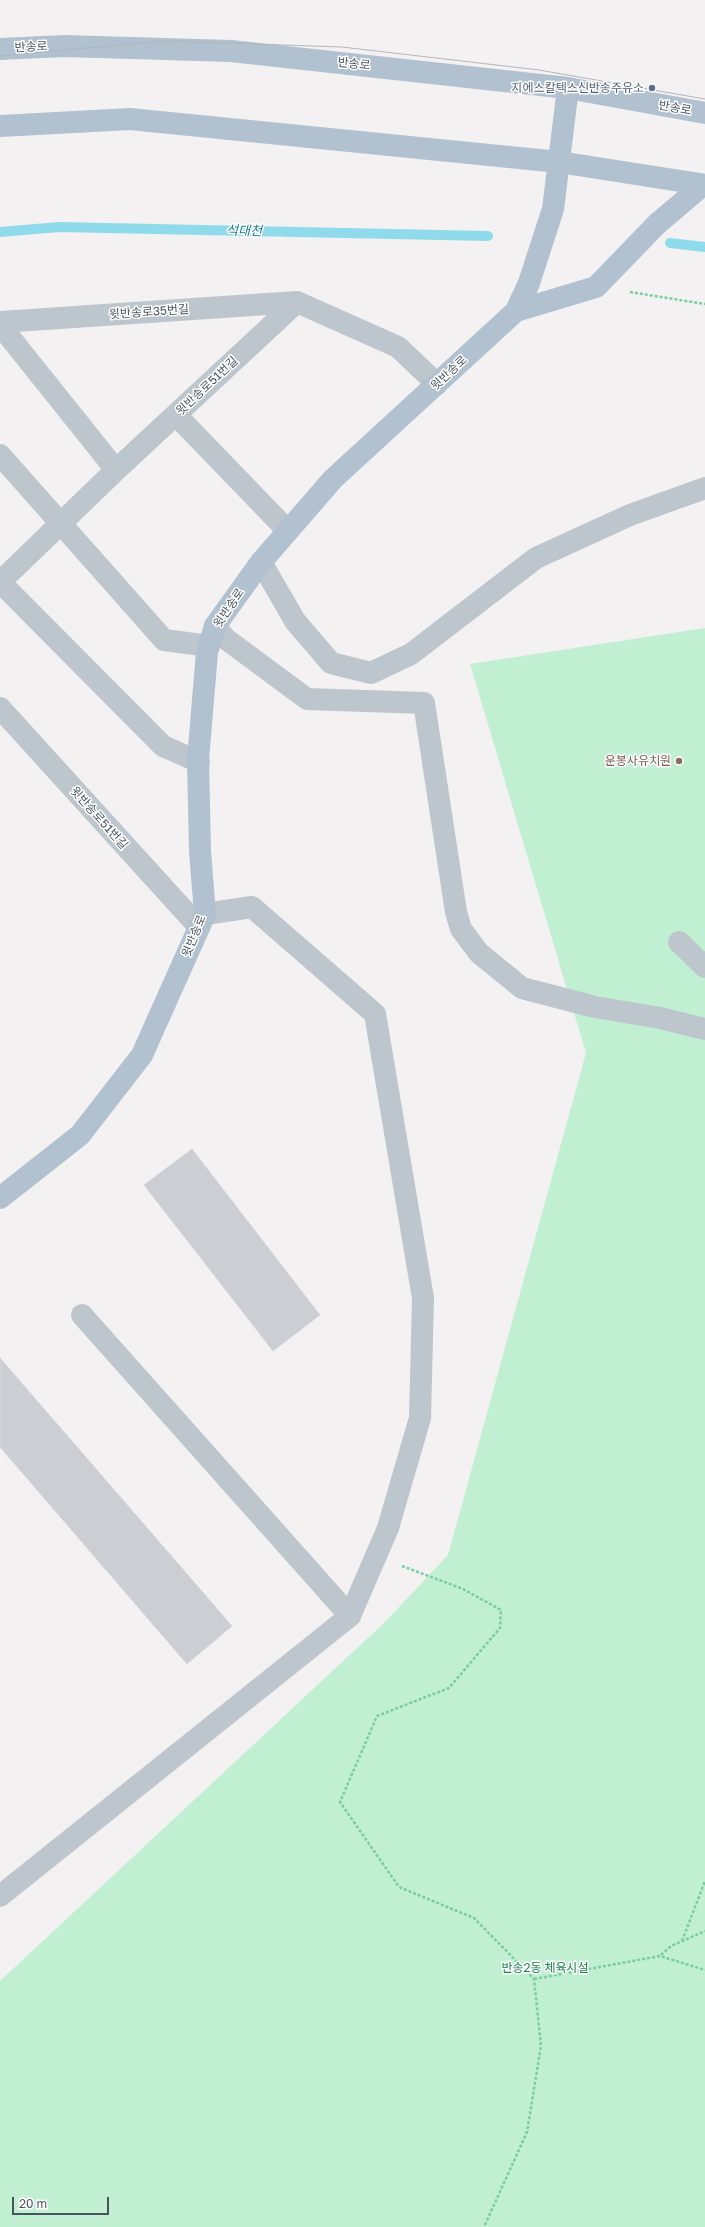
<!DOCTYPE html>
<meta charset="utf-8">
<style>
body{margin:0}
#map{position:relative;width:705px;height:2227px;overflow:hidden;background:#f3f1f1;font-family:"Golos Text",sans-serif}
canvas{display:block}
.scale{position:absolute;left:12px;top:2197px;width:97px;height:18px;box-sizing:border-box;border:2px solid #49555e;border-top:0;padding-left:5px;font-size:12px;line-height:14px;white-space:nowrap;color:#49555e;-webkit-text-stroke:3px #fff;paint-order:stroke}
</style>
<div id="map">
<canvas width="705" height="2227"></canvas>
<div class="scale">20 m</div>
</div>
<script>
const ctx = document.querySelector('canvas').getContext('2d');
ctx.lineJoin = 'round';
function fillPath(path, color) { ctx.fillStyle = color; ctx.fill(path, 'evenodd'); }
const poly = rows => new Path2D(rows.map(r => 'M' + r).join(''));
function strokePath(path, color, width, dash) { ctx.strokeStyle = color; ctx.lineWidth = width; ctx.lineCap = dash ? 'butt' : 'round'; ctx.setLineDash(dash || []); ctx.stroke(path); }
function label(font, color, halo, rows, align = 'center') {
  ctx.font = font + ' "Golos Text","Noto Sans KR",sans-serif'; ctx.lineWidth = 3; ctx.setLineDash([]); ctx.textBaseline = 'middle'; ctx.strokeStyle = halo; ctx.fillStyle = color; for (const [text, x, y, turn = 0] of rows) {
    ctx.save(); ctx.translate(x, y); ctx.rotate((+turn || 0) * Math.PI / 180); ctx.textAlign = isNaN(turn) ? turn : align; if (halo) ctx.strokeText(text, 0, 0); ctx.fillText(text, 0, 0); ctx.restore();
  }
}
const green = poly([
 [705,628,705,2227,0,2227,0,1981,385,1622,448,1555,586,1053,470,664]
]);
const stream = poly([
 [0,232,59,227,488,236],
 [670,243,705,247]
]);
const building = poly([
 [192,1149,320,1315,273,1351,144,1185,192,1149],
 [0,1358,232,1626,187,1664,0,1447,0,1358]
]);
const path = poly([
 [630,292,705,304],
 [402,1566,463,1589,501,1610,500,1628,449,1688,377,1716,340,1802,399,1887,474,1918,534,1979,541,2046,527,2132,484,2227],
 [682,1941,705,1881],
 [661,1955,671,1946,705,1931],
 [534,1979,660,1956,705,1970]
]);
const minor = poly([
 [0,322,297,302,398,347,437,384],
 [0,325,116,470],
 [176,415,288,531],
 [0,455,164,640,209,646],
 [261,562,295,621,331,663,371,673,411,654,536,558,630,515,705,488],
 [0,582,116,470,297,302],
 [0,582,163,746,199,762],
 [215,626,226,639,307,699,424,703,456,912,461,929,479,953,522,988,595,1007,660,1018,705,1029],
 [0,708,199,927],
 [679,942,705,967],
 [82,1315,350,1616],
 [0,1896,350,1616,388,1528,420,1418,423,1298,375,1014,252,907,205,914]
]);
const major = poly([
 [0,49,65,46,231,51,568,88,705,113],
 [0,126,130,119,559,162,705,185],
 [516,311,596,287,657,224,703,185],
 [0,1198,80,1135,142,1055,205,914,200,851,198,760,207,652,215,626,261,562,333,479,516,311,529,283,553,209,568,88]
]);
const tram = poly([
 [0,56,164,41,342,47,539,70,705,99]
]);
const markers = [
 [652,88,4,"#5c6f8a"],
 [679,761,4,"#8d6e63"]
];
const streetNames = [
 ["반송로",31,47,-3],
 ["반송로",354,64,6],
 ["반송로",675,108,10],
 ["윗반송로35번길",149,312,-4],
 ["윗반송로",449,373,-43],
 ["윗반송로51번길",207,386,-43],
 ["윗반송로",229,608,-56],
 ["윗반송로51번길",99,818,48],
 ["윗반송로",194,936,-68]
];
const serviceNames = [
 ["지에스칼텍스신반송주유소",644,88]
];
const educationNames = [
 ["운봉사유치원",671,761]
];
const parkNames = [
 ["반송2동 체육시설",545,1968]
];
const waterNames = [
 ["석대천",244,231,1]
];
fillPath(green, '#c1efd1');
strokePath(stream, '#8fdbeb', 10);
fillPath(building, '#cbced3');
strokePath(building, '#d5d7dc', 1);
strokePath(path, '#79cda1', 2.5, [3, 2]);
strokePath(minor, '#bdc6cd', 22);
strokePath(major, '#b1c1cf', 22);
strokePath(tram, '#b3b6bb', 1);
for (const [x, y, r, color] of markers) { const dot = new Path2D(); dot.arc(x, y, r, 0, 2 * Math.PI); ctx.fillStyle = color; ctx.fill(dot); strokePath(dot, '#fff', 1.5); }
label('12px', '#49555e', '#fff', streetNames);
label('12px', '#4e5e75', '#fff', serviceNames, 'right');
label('12px', '#785e54', '#fff', educationNames, 'right');
label('12px', '#198049', '#fff', parkNames);
label('italic 13px', '#0f7d94', '#fff', waterNames);
</script>
